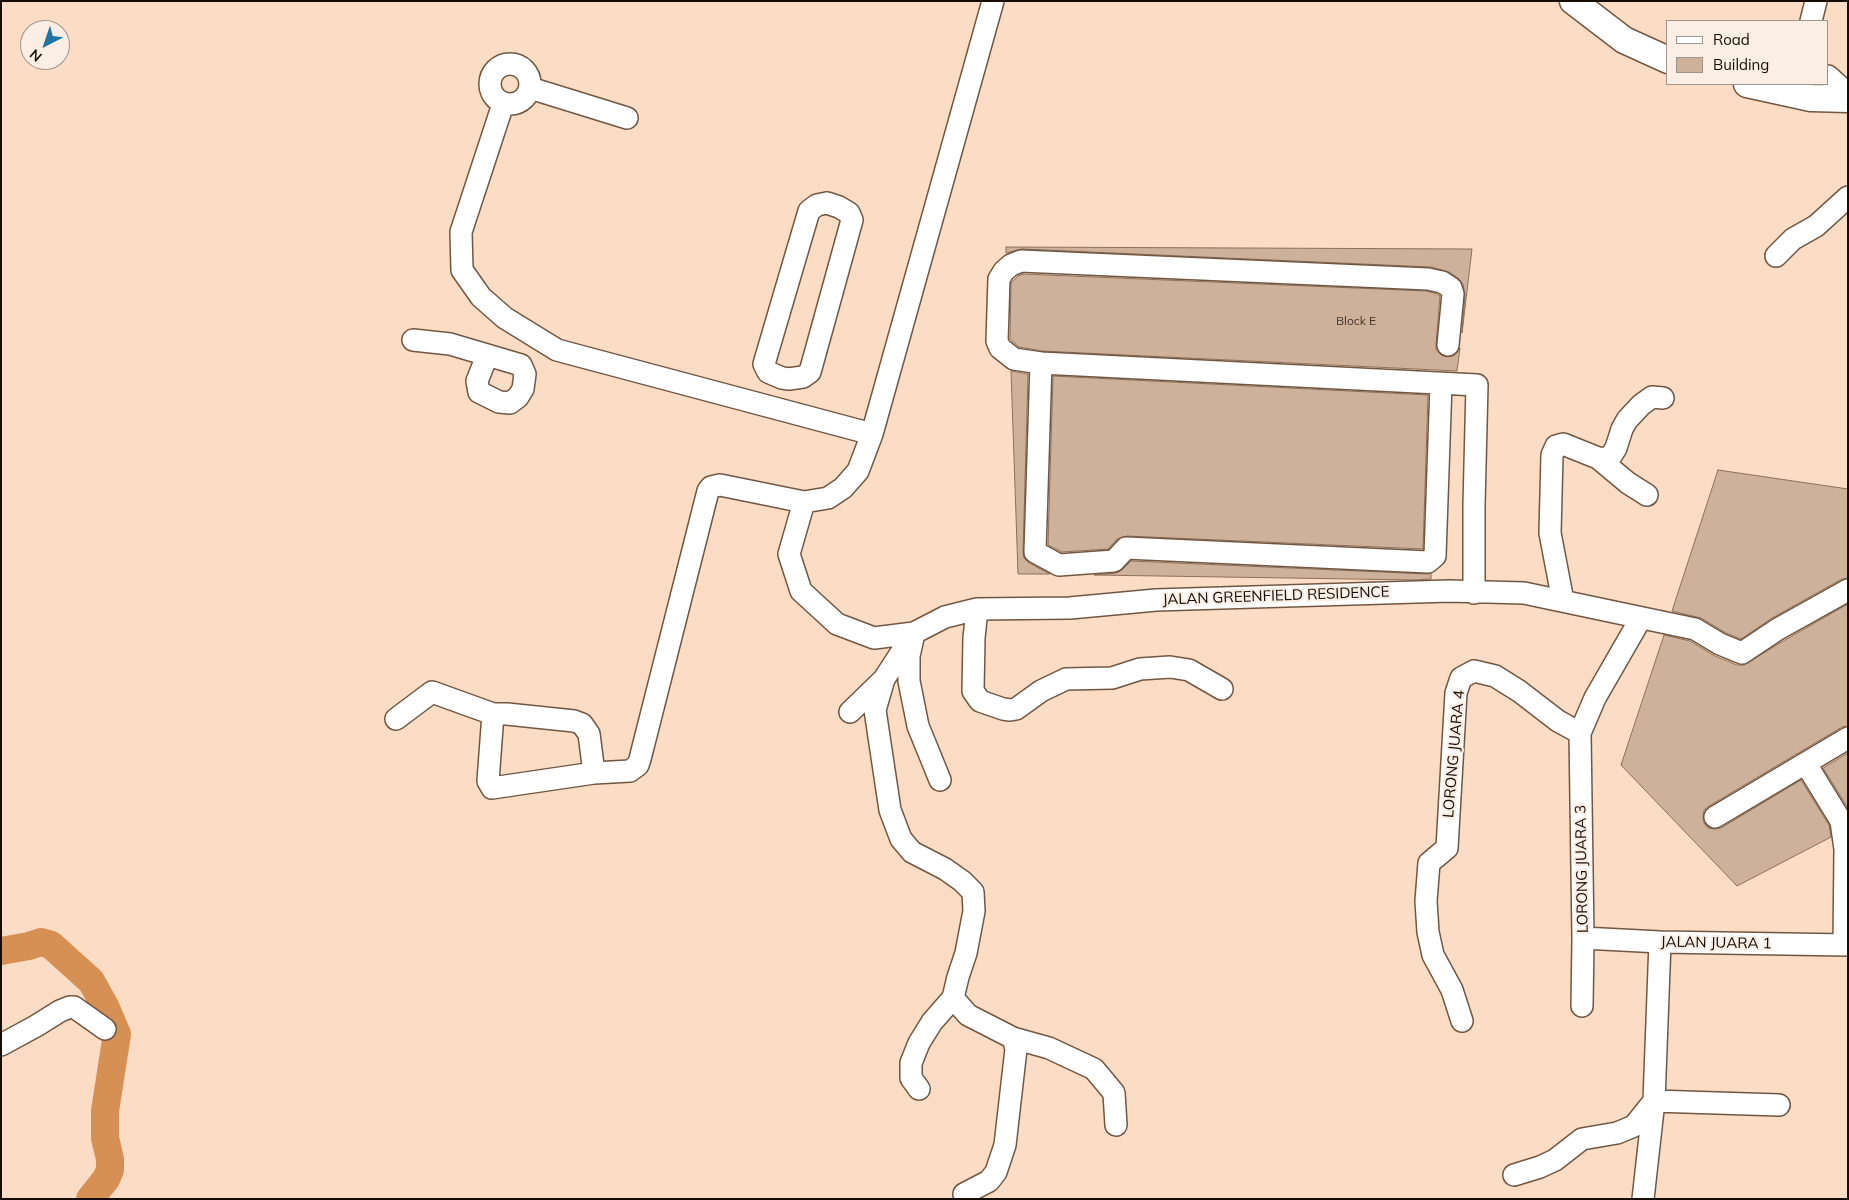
<!DOCTYPE html>
<style>
body{margin:0}
#map{position:relative;width:1849px;height:1200px;overflow:hidden;background:#fbddc5;font-family:Mulish,sans-serif}
canvas{display:block}
.frame{position:absolute;inset:0;border:2px solid #160c05;pointer-events:none}
.legend{position:absolute;left:1666px;top:20px;width:162px;height:65px;box-sizing:border-box;background:#faeee5;border:1px solid #9f948b;margin:0;padding:6px 9px;list-style:none;font-size:15px;color:#160c05}
.legend li{display:flex;align-items:center;gap:10px;height:25px}
.legend b{width:25px;border:1px solid #9f948b}
.north{position:absolute;left:20px;top:20px;width:50px;height:50px;box-sizing:border-box;background:#faeee5;border:1px solid #9f948b;border-radius:50%;rotate:221deg;font-size:14px;font-weight:700;line-height:20px;text-align:center;color:#160c05}
.north::after{content:'';display:block;margin:auto;width:18px;height:22px;background:#2173a4;clip-path:polygon(50% 0,100% 100%,50% 72%,0 100%)}
</style>
<div id="map">
<canvas width="1849" height="1200"></canvas>
<div class="frame"></div>
<ul class="legend">
<li><b style="height:6px;background:#fff"></b>Road</li>
<li><b style="height:14px;background:#ceb19a"></b>Building</li>
</ul>
<div class="north">N</div>
</div>
<script>
const ctx = document.querySelector('canvas').getContext('2d');
ctx.lineJoin = 'round';
const poly = rows => new Path2D(rows.map(r => 'M' + r).join(''));
function strokePath(path, color, width, dash) { ctx.strokeStyle = color; ctx.lineWidth = width; ctx.lineCap = dash ? 'butt' : 'round'; ctx.setLineDash(dash || []); ctx.stroke(path); }
function fillPath(path, color) { ctx.fillStyle = color; ctx.fill(path, 'evenodd'); }
function label(font, color, halo, rows, align = 'center') {
  ctx.font = font + ' Mulish,sans-serif'; ctx.lineWidth = 4.5; ctx.setLineDash([]); ctx.textBaseline = 'middle'; ctx.strokeStyle = halo; ctx.fillStyle = color; for (const [text, x, y, turn = 0] of rows) {
    ctx.save(); ctx.translate(x, y); ctx.rotate((+turn || 0) * Math.PI / 180); ctx.textAlign = isNaN(turn) ? turn : align; if (halo) ctx.strokeText(text, 0, 0); ctx.fillText(text, 0, 0); ctx.restore();
  }
}
const river = poly([
 [1,951,29,946,41,942,51,945,91,981,105,1006,117,1034,105,1111,105,1138,110,1159,110,1170,106,1179,90,1199]
]);
const building = poly([
 [1006,247,1472,249,1462,333,1465,295,1463,284,1458,278,1449,272,1431,267,1022,249,1006,253,1006,247],
 [1023,274,1426,291,1437,294,1440,296,1436,344,1436,350,1441,355,1447,357,1454,356,1460,348,1457,371,1042,351,1019,347,1010,339,1011,283,1018,276,1023,274],
 [1011,371,1028,374,1023,552,1024,558,1029,563,1050,574,1018,574,1011,371],
 [1053,376,1428,395,1423,549,1127,536,1117,539,1108,549,1062,552,1048,545,1053,376],
 [1718,470,1848,489,1848,578,1842,579,1772,618,1741,639,1726,633,1701,618,1672,611,1718,470],
 [1131,561,1427,574,1431,573,1431,579,1416,580,1094,575,1116,573,1123,569,1131,561],
 [1848,604,1848,726,1842,727,1709,806,1704,810,1703,817,1704,823,1708,828,1715,829,1721,828,1801,780,1829,825,1831,837,1737,886,1621,765,1664,635,1690,641,1715,656,1737,665,1744,665,1785,640,1848,604],
 [1848,753,1848,808,1823,768,1848,753]
]);
const minor = poly([
 [1811,21,1816,1],
 '490 84a20 20 0 1 1 40 0a20 20 0 1 1-40 0Z',
 [1828,76,1848,94],
 [530,88,627,118],
 [503,104,461,232,462,270,481,297,505,318,557,350,872,434],
 [827,203,839,207,849,213,852,220,810,372,803,377,789,379,782,378,768,372,764,364,809,211,817,205,827,203],
 [1776,256,1793,239,1816,226,1848,197],
 [413,340,450,344,521,365,525,374,523,389,518,397,510,403,499,402,479,392,477,381,487,356],
 [1041,363,1014,359,1000,348,997,341,999,279,1004,271,1011,265,1021,261,1428,279,1442,282,1451,288,1453,294,1448,345],
 [1441,384,1435,556,1428,562,1126,548,1114,561,1059,565,1035,552,1041,363,1477,385,1474,505,1474,593],
 [1598,458,1628,483,1647,495],
 [804,502,789,554,801,591,837,624,874,638,914,633,945,617,977,609,1070,608,1156,600,1449,591,1524,593,1614,612,1695,629,1720,644,1742,653,1778,629,1848,590],
 [1563,601,1550,533,1552,455,1556,446,1563,444,1598,458,1609,459,1616,448,1622,429,1627,420,1641,405,1652,397,1663,398],
 [977,609,974,638,973,691,980,701,1003,709,1010,710,1016,709,1041,691,1066,679,1112,678,1140,669,1170,667,1189,670,1222,689],
 [914,633,884,679,875,710,890,810,901,839,912,852,945,869,962,881,973,892,974,911,966,953,958,977,953,998,932,1022,919,1043,911,1063,911,1078,919,1089],
 [913,638,909,656,909,681,918,726,940,780],
 [850,712,882,681],
 [493,714,507,714,574,721,582,724,589,734,594,773,492,788,488,781,493,714],
 [396,719,432,692,493,714],
 [1806,764,1841,821,1845,849,1844,945],
 [594,773,630,771,638,765,640,759,708,491,711,487,720,485,804,502,828,498,843,488,858,471,872,434,993,1],
 [1715,817,1848,738],
 [1583,938,1660,942,1848,945],
 [953,998,968,1015,1013,1038,1016,1049,1005,1145,996,1172,989,1181,964,1194],
 [1582,1006,1583,938,1580,733,1595,698,1641,618],
 [1462,1021,1452,990,1433,955,1428,932,1426,901,1429,863,1447,848,1456,693,1461,678,1474,671,1495,676,1519,691,1558,721,1580,733],
 [1013,1038,1049,1048,1094,1069,1114,1093,1116,1125],
 [1,1045,36,1026,60,1011,70,1007,74,1007,105,1029],
 [1514,1175,1540,1167,1555,1160,1582,1139,1617,1133,1634,1126,1654,1101,1779,1105],
 [1643,1199,1654,1101,1660,942]
]);
const major = poly([
 [1573,1,1624,40,1668,60],
 [1747,84,1811,98,1848,99]
]);
const numberNames = [
 ["Block E",1356,321]
];
const streetNames = [
 ["JALAN GREENFIELD RESIDENCE",1276,596,-2],
 ["LORONG JUARA 4",1454,754,-85],
 ["LORONG JUARA 3",1582,869,-91],
 ["JALAN JUARA 1",1716,943,1]
];
strokePath(river, '#d79053', 28);
fillPath(building, '#ceb19a');
strokePath(building, '#8b705b', 1);
strokePath(minor, '#715742', 24);
strokePath(major, '#715742', 29);
strokePath(minor, '#fff', 21);
strokePath(major, '#fff', 26);
label('12px', '#44352a', null, numberNames);
label('15px', '#160c05', '#faeee5', streetNames);
</script>
